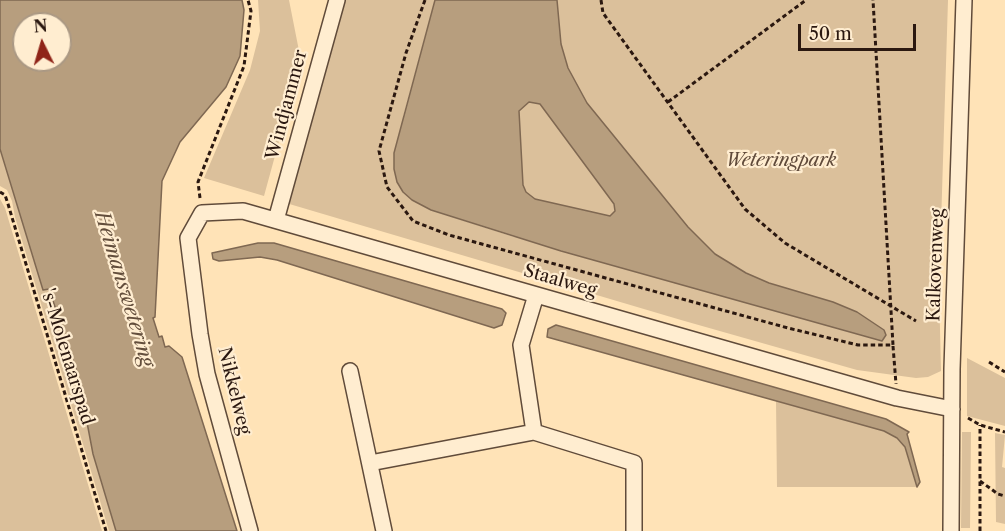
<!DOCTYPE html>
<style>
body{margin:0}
#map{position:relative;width:1005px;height:531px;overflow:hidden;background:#ffe3b7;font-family:"Libre Caslon Text",serif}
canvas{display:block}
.north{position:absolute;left:12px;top:12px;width:60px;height:60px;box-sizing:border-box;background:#ffedd0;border:2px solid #aa9883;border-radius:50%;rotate:355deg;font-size:16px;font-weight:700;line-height:24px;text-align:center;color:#2b1810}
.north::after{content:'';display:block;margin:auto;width:21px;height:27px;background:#8f2418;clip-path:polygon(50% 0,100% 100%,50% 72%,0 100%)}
.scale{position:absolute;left:798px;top:24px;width:118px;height:27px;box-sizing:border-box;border:3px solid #2b1810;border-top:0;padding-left:8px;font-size:18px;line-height:21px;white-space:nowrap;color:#2b1810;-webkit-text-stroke:4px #ffedd0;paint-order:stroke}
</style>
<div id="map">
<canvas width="1005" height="531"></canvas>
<div class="north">N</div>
<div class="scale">50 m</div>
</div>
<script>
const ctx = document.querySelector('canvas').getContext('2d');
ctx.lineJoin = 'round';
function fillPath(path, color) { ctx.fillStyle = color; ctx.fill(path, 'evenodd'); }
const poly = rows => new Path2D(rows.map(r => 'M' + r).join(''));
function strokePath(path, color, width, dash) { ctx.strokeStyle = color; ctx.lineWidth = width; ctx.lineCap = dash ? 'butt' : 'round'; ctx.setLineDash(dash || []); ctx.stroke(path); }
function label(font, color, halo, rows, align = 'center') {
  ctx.font = font + ' "Libre Caslon Text",serif'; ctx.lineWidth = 4.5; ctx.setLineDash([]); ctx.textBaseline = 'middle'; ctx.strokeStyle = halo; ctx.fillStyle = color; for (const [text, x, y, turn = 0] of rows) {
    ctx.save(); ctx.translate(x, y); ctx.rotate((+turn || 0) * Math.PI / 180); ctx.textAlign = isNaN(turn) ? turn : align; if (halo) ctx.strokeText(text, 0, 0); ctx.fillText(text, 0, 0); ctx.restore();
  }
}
const green = poly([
 [258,0,289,0,301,61,264,196,204,178,250,70,260,31],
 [344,0,435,0,403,117,431,210,514,237,516,0,948,0,939,288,941,371,928,377,916,378,857,370,681,320,286,203],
 [0,149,43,289,49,288,78,375,93,454,116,531,109,531,15,217,12,201,7,190,0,186],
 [0,199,5,208,102,531,0,531],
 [967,358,1005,378,1005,426,967,416],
 [776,401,884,431,896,438,905,447,917,487,777,487],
 [962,432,971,432,970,528,961,528],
 [995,433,1005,435,1002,467,1005,468,1005,524,996,522]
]);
const water = poly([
 [0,0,242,0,244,10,240,56,226,87,180,142,162,181,155,317,153,318,159,337,162,336,165,347,169,346,182,357,237,531,116,531,93,454,78,375,49,289,43,290,0,149,0,0],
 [24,24,60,24,60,60,24,60,24,24],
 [435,0,557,0,561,44,568,68,587,103,688,227,715,254,746,273,769,283,833,302,857,312,884,330,886,335,882,341,561,251,431,210,412,200,403,192,397,182,394,169,394,153,435,0],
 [529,102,540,104,614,204,615,211,610,216,535,199,526,192,523,185,519,111,529,102],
 [258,243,274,243,502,309,506,313,502,325,494,328,277,260,260,257,219,261,213,259,212,253,258,243],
 [556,325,886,419,909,432,907,434,920,482,917,487,905,447,897,438,884,431,547,337,548,329,556,325]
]);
const path = poly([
 [425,0,406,53,379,151,387,187,413,221,449,235,788,328,858,345,893,345,873,0],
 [601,0,603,13,745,209,785,243,916,321],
 [668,102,806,0],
 [0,192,5,195,8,204,106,531],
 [200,198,198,182,244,66,251,11,248,0],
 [893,346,896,384],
 [989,362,1005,372],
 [968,418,980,425,1005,432],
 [980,481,998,494,1005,496],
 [980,531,980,425]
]);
const minor = poly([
 [276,220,337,0],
 [536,295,521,345,534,432,634,463,634,531],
 [350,371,384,531],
 [370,463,534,432],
 [250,531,207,374,200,334,188,238,202,213,243,211,897,398,952,409],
 [951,531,952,369,964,0]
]);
const streetNames = [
 ["Windjammer",287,105,-75],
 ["Kalkovenweg",936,265,-88],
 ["Staalweg",560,281,16],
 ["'s-Molenaarspad",67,357,73],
 ["Nikkelweg",234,391,76]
];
const parkNames = [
 ["Weteringpark",781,161]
];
const waterNames = [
 ["Heimanswetering",124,289,73]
];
fillPath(green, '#dbc09b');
fillPath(water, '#b79e7e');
strokePath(water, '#7f6852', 1.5);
strokePath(minor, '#604b3a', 18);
strokePath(path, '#2b1810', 3, [4.5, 3]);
strokePath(minor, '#ffedd0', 15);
label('18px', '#2b1810', '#ffedd0', streetNames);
label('italic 18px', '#604a3a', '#ffedd0', parkNames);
label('italic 20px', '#634e3c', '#ffedd0', waterNames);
</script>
